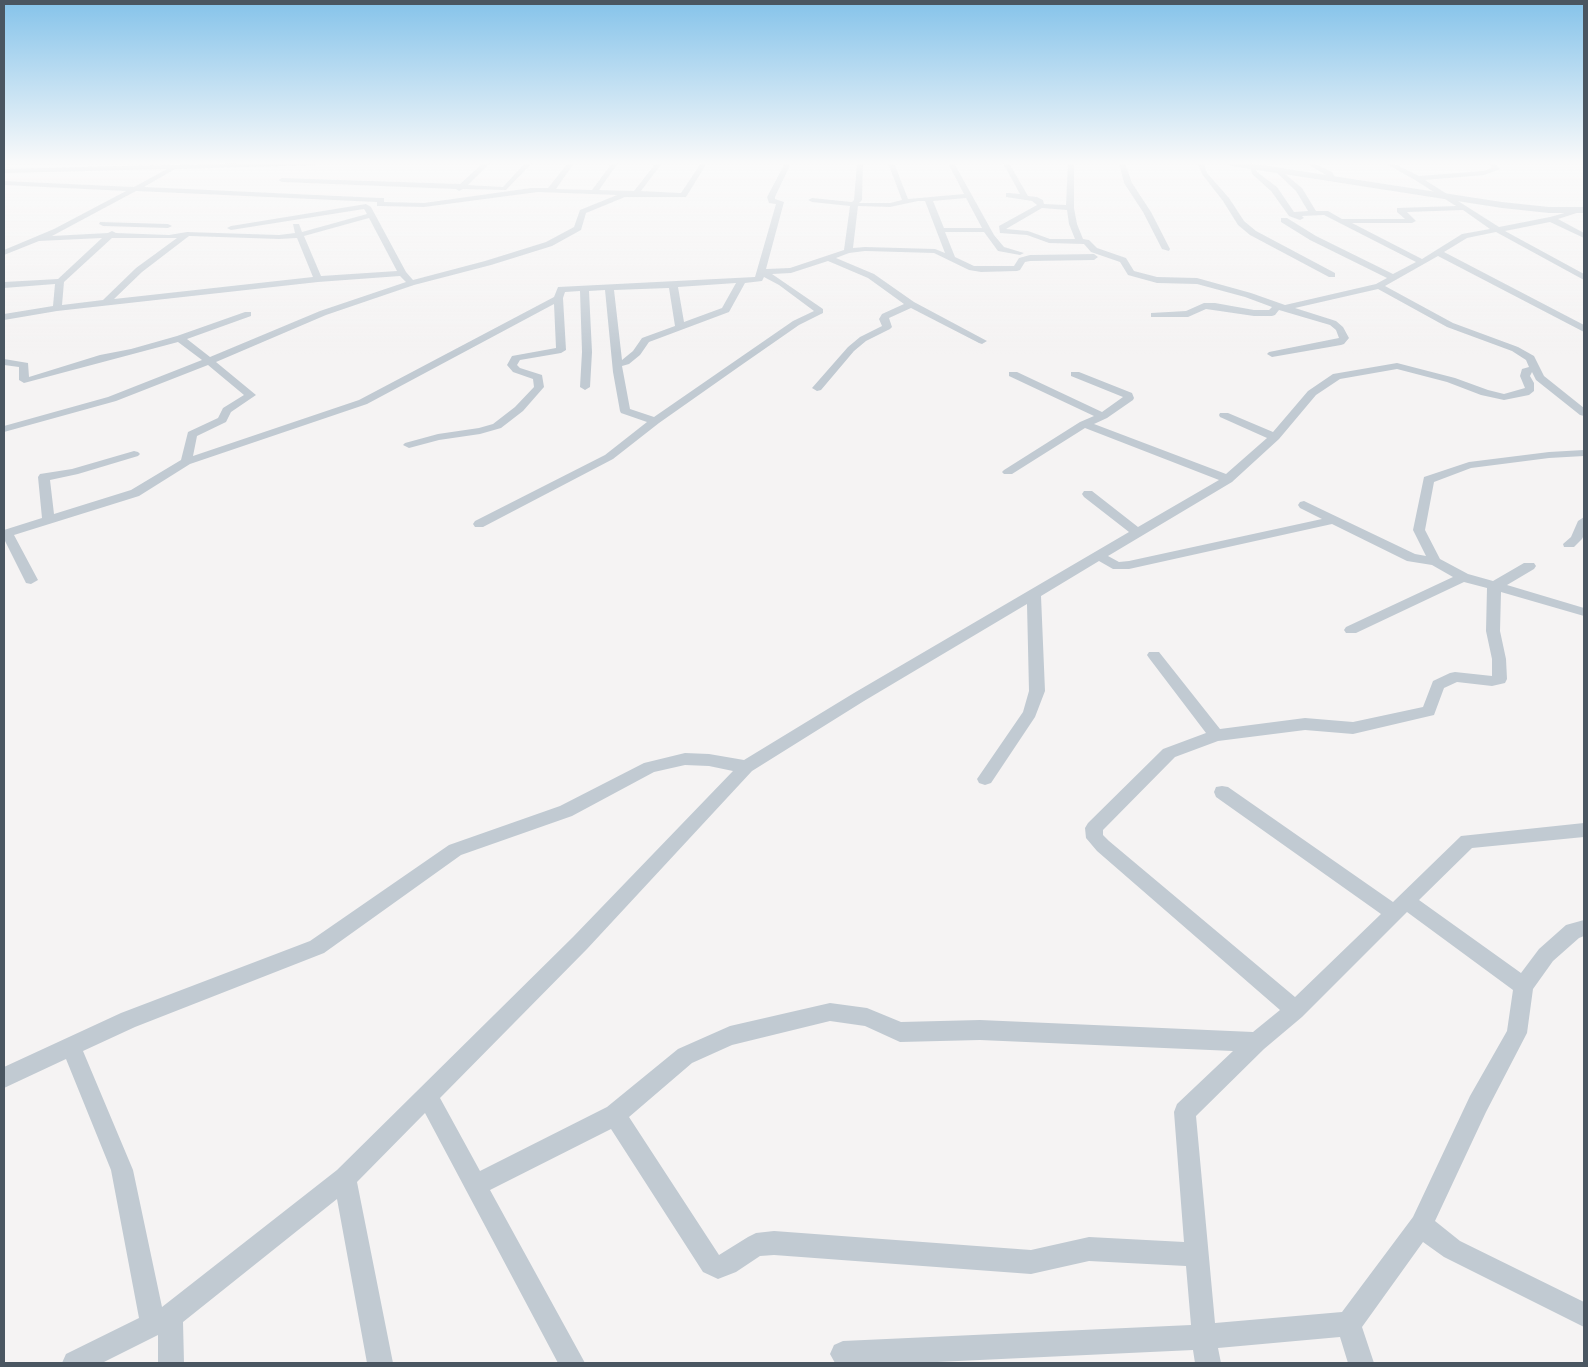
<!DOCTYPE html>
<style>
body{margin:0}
#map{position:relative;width:1588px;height:1367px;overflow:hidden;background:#f5f3f3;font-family:Commissioner,sans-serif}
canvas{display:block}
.frame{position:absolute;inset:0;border:5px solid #4a5661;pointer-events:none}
</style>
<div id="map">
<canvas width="1588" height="1367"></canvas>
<div class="frame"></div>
</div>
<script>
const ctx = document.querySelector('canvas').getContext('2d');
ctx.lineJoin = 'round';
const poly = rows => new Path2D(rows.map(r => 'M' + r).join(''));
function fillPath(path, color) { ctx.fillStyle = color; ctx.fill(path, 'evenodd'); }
const minor = poly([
 [248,163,319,163,316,165,175,169,144,187,381,198,384,198,384,202,424,203,531,188,548,188,568,163,574,163,556,189,592,190,612,163,618,163,599,190,634,191,656,163,662,163,641,191,681,193,701,163,707,163,686,197,625,197,586,213,581,230,552,246,491,265,414,285,326,315,216,362,256,395,231,412,226,422,197,436,193,456,359,400,554,297,558,287,755,277,776,204,769,203,767,197,785,163,791,163,775,197,775,199,784,202,766,269,790,268,844,250,850,206,812,202,808,200,812,198,852,202,854,200,857,163,863,163,862,200,859,203,890,203,902,200,888,163,894,163,908,199,964,194,948,163,954,163,994,235,1004,247,1024,253,1020,255,998,251,984,232,945,232,955,257,974,266,1014,266,1019,258,1030,255,1094,254,1098,257,1094,260,1030,261,1025,262,1020,270,1017,271,981,272,969,270,934,253,865,251,849,253,836,258,874,274,914,302,987,341,982,344,979,343,911,308,889,318,892,327,890,329,866,341,854,351,821,390,817,391,812,388,848,347,860,337,882,326,879,319,882,314,904,304,868,278,828,261,791,273,772,274,823,309,823,313,799,325,740,366,659,423,613,459,483,527,475,527,473,524,475,521,605,455,647,422,621,413,620,411,613,372,605,290,589,291,592,352,590,387,585,390,580,387,582,352,580,291,565,292,563,298,566,350,561,353,520,360,517,365,520,368,542,375,544,387,523,411,501,428,480,434,439,440,409,448,403,445,405,443,438,434,479,428,493,424,515,407,534,387,533,379,513,372,507,365,512,356,556,348,554,304,367,404,190,464,139,496,14,535,38,580,31,584,26,583,4,539,4,530,42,518,38,477,40,474,72,469,134,451,138,452,140,454,138,456,78,474,50,480,54,514,131,490,181,460,188,432,218,418,223,408,244,395,208,365,116,401,4,432,4,426,108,397,202,360,178,342,24,383,19,380,19,367,4,365,4,359,28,363,29,377,100,355,131,349,177,336,245,312,251,312,251,316,187,339,210,357,320,311,406,282,400,276,318,282,57,311,4,320,4,314,53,306,55,284,4,288,4,282,58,279,102,238,39,241,4,255,4,250,54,229,126,191,4,185,4,181,134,187,167,169,4,173,4,169,248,163],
 [136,191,377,202,377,206,380,206,424,207,538,192,617,195,580,210,574,227,546,242,485,261,413,280,406,272,371,207,366,204,231,226,227,228,231,230,364,209,367,214,302,232,299,224,293,224,295,233,279,235,187,232,169,235,116,233,112,231,108,233,52,236,136,191],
 [966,198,982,228,944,228,933,201,966,198],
 [918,201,925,201,945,253,935,249,865,247,853,248,858,206,890,207,918,201],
 [369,218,397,271,321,276,304,236,369,218],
 [189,236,279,239,297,238,313,277,114,299,142,272,189,236],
 [112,238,177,238,136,268,103,300,62,305,64,282,112,238],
 [764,277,779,285,814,311,793,321,654,417,630,409,622,366,629,364,640,355,649,342,729,312,745,283,762,281,764,277],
 [736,283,722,308,684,322,678,287,736,283],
 [669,288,675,326,642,338,633,351,622,360,614,290,669,288],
 [483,163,490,163,468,185,503,187,525,163,532,163,506,190,463,189,459,191,456,189,282,182,278,180,282,178,460,184,483,163],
 [1003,163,1009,163,1028,196,1037,197,1043,200,1044,204,1066,205,1068,163,1074,163,1074,208,1077,224,1083,239,1089,240,1097,248,1126,258,1134,271,1157,277,1197,278,1251,293,1285,305,1376,284,1387,278,1310,240,1281,222,1281,218,1287,218,1316,236,1393,274,1416,262,1324,215,1302,216,1304,218,1300,220,1289,216,1271,191,1252,174,1250,165,1254,165,1257,172,1277,187,1294,212,1308,211,1296,191,1275,171,1275,169,1279,169,1302,188,1316,211,1328,211,1342,219,1405,219,1397,212,1397,208,1456,206,1415,180,1385,163,1393,163,1419,176,1483,171,1492,168,1489,163,1495,163,1500,169,1498,170,1484,175,1425,180,1499,227,1550,217,1579,209,1583,211,1558,219,1584,233,1584,238,1550,222,1505,231,1584,274,1584,280,1496,232,1467,238,1444,252,1584,325,1584,332,1438,256,1385,286,1453,323,1518,347,1534,356,1544,376,1584,408,1584,416,1580,415,1536,380,1532,372,1530,376,1534,383,1534,391,1529,395,1504,400,1481,395,1447,382,1397,369,1340,379,1316,395,1279,439,1232,482,1108,556,1119,562,1129,561,1322,519,1300,508,1298,505,1300,502,1304,501,1415,554,1426,556,1413,530,1424,477,1469,462,1549,452,1584,450,1584,456,1549,458,1471,468,1434,482,1425,530,1440,559,1468,574,1493,581,1524,563,1534,563,1536,566,1534,569,1507,585,1584,608,1584,616,1501,592,1500,631,1506,659,1507,679,1505,683,1492,686,1457,682,1444,688,1434,715,1353,734,1305,730,1218,741,1175,757,1103,830,1103,835,1109,841,1295,997,1381,914,1216,797,1214,792,1216,787,1222,786,1228,787,1393,902,1461,836,1584,823,1584,837,1472,848,1419,900,1521,973,1539,949,1566,925,1584,920,1584,936,1579,938,1553,961,1533,989,1527,1033,1486,1112,1435,1221,1460,1241,1584,1302,1584,1327,1444,1257,1423,1242,1362,1327,1374,1363,1348,1363,1340,1337,1218,1348,1221,1363,1195,1363,1193,1350,916,1363,835,1363,830,1354,834,1345,843,1341,1191,1325,1186,1266,1089,1261,1031,1274,774,1255,760,1256,736,1272,718,1279,703,1272,611,1129,490,1190,585,1363,558,1363,425,1113,357,1182,393,1363,367,1363,337,1199,183,1322,184,1363,158,1363,158,1335,102,1363,62,1363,66,1354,139,1318,111,1170,66,1059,4,1088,4,1067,121,1013,310,941,449,845,560,806,644,763,685,753,709,754,744,760,854,693,1129,532,1084,497,1082,494,1084,491,1092,491,1138,527,1219,480,1085,428,1012,474,1004,474,1002,472,1004,470,1080,422,1094,416,1009,376,1009,372,1017,372,1102,412,1123,397,1071,376,1071,372,1079,372,1132,393,1134,398,1133,400,1107,418,1094,424,1226,474,1267,438,1220,417,1219,415,1220,413,1228,413,1273,432,1308,391,1333,374,1397,363,1455,378,1488,390,1504,394,1525,388,1520,376,1522,369,1529,367,1526,360,1512,351,1447,327,1378,289,1295,308,1336,321,1343,327,1349,338,1344,344,1341,345,1272,357,1267,354,1269,352,1339,338,1336,330,1330,325,1279,310,1275,315,1272,316,1254,316,1206,309,1188,317,1151,317,1151,313,1186,311,1204,303,1215,303,1254,310,1269,310,1272,307,1245,297,1197,284,1157,283,1128,275,1120,262,1091,252,1084,244,1049,243,1027,235,1000,233,999,226,1037,205,1032,201,1006,197,1006,193,1009,193,1020,194,1003,163],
 [1042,208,1067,210,1069,224,1075,239,1050,239,1028,231,1006,229,1042,208],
 [1463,210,1490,229,1462,234,1422,259,1352,223,1412,223,1416,221,1407,212,1463,210],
 [1332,524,1407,561,1432,565,1453,577,1346,627,1344,630,1346,633,1356,633,1464,582,1487,588,1486,631,1492,659,1492,676,1455,672,1450,673,1433,681,1423,707,1353,722,1305,718,1220,729,1159,652,1149,652,1147,655,1149,658,1206,733,1163,749,1088,823,1085,828,1086,838,1097,851,1280,1010,1253,1032,980,1020,901,1022,867,1008,830,1003,730,1026,678,1049,607,1107,480,1171,440,1098,587,949,752,771,864,701,1027,604,1029,691,1023,712,977,779,979,783,985,785,991,783,1035,717,1045,691,1041,596,1099,561,1113,569,1129,569,1332,524],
 [685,765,709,766,733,771,573,937,337,1170,162,1307,133,1170,83,1051,135,1027,324,953,461,855,572,816,654,772,685,765],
 [1407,912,1513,990,1507,1031,1470,1096,1413,1217,1342,1312,1215,1323,1196,1116,1264,1049,1302,1017,1407,912],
 [830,1021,865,1026,900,1042,980,1040,1233,1051,1177,1104,1174,1112,1184,1242,1089,1237,1031,1250,774,1231,756,1233,748,1237,719,1255,629,1117,692,1063,732,1045,830,1021],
 [1119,163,1125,163,1132,183,1151,212,1170,249,1169,251,1162,249,1143,212,1124,183,1119,163],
 [1198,163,1204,163,1207,173,1229,198,1244,221,1256,231,1335,273,1335,277,1329,277,1250,235,1238,225,1223,201,1202,174,1198,163],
 [1306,163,1314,163,1332,172,1336,179,1329,181,1326,175,1306,163],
 [100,222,168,224,172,226,168,228,103,226,99,224,100,222],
 [1584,517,1584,535,1582,539,1574,547,1564,547,1563,544,1571,537,1578,521,1584,517]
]);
const tertiary = poly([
 [1227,163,1248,163,1502,202,1549,207,1584,207,1584,213,1549,213,1502,208,1232,166,1227,163]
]);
fillPath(minor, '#c1cad2');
fillPath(tertiary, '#c1cad2');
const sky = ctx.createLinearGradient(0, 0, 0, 354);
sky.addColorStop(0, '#85c3ea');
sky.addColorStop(0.46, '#fafafa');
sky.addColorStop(1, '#fafafa00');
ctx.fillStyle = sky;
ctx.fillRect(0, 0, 1588, 354);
</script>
